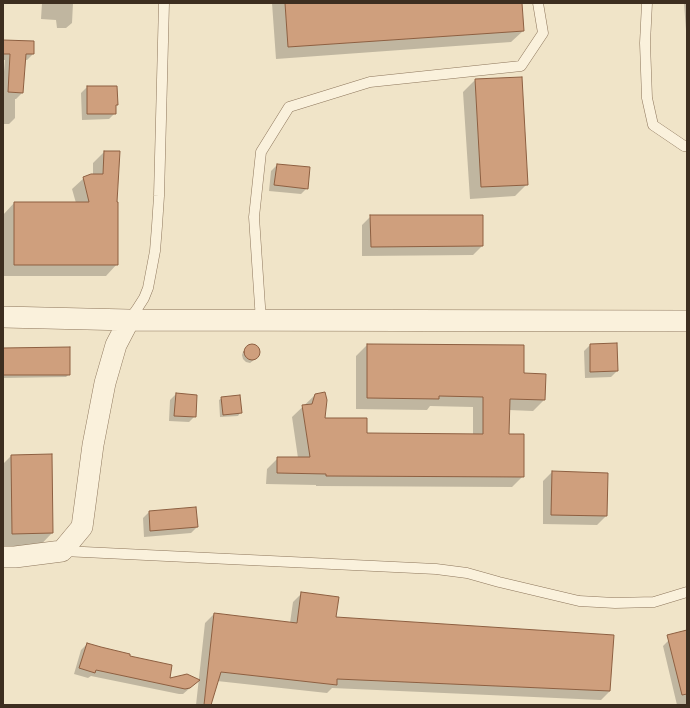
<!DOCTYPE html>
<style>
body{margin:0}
#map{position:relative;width:690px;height:708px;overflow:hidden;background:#f0e4c8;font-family:"Roboto Serif",serif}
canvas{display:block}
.frame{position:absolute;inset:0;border:4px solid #3d2e20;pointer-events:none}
</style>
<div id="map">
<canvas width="690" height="708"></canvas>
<div class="frame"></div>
</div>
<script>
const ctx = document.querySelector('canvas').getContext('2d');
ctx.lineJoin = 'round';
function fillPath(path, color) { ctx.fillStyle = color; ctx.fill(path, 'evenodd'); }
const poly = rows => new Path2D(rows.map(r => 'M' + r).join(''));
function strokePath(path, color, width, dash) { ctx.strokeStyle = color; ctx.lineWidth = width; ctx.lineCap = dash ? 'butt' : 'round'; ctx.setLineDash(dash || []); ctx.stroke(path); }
const shadow = poly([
 [42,3,73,3,72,23,66,28,57,28,56,20,41,19],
 [204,3,229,3,228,4],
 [272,3,521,3,523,31,511,42,276,59],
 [684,3,687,3,687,44],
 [3,41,33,54,27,60,25,60,22,93,16,99,15,99,15,118,9,124,3,124,3,83,5,60,3,60],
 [475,80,527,184,515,196,470,199,463,92],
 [87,87,117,104,115,106,115,113,109,119,82,120,81,93],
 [104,152,116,203,117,264,106,276,3,276,3,215,14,203,76,203,72,189,84,178,93,175,93,163],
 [277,165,307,188,301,194,269,191,271,171],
 [371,216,482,246,473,255,362,256,362,225],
 [367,345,523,374,544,400,533,411,509,410,508,435,523,476,512,487,316,486,316,485,266,484,267,469,278,458,298,458,292,417,315,395,324,419,366,434,473,435,473,407,430,406,427,410,356,409,356,356],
 [590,345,617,371,611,377,585,378,584,351],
 [250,346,254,346,258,348,259,353,258,357,250,363,246,362,243,359,242,355,243,352],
 [3,349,69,374,66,377,3,378],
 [176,394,195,416,189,422,169,421,170,400],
 [222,398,240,413,238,416,220,417,219,400],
 [11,456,52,533,31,555,3,555,3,464],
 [552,472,606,516,597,525,543,524,543,481],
 [195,508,197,527,191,533,144,537,143,518,149,512],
 [302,593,335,618,610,691,601,700,332,688,327,693,217,681,210,705,196,705,205,623,214,614,290,623,293,602],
 [687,631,687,705,677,705,663,646,675,634],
 [87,644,168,679,198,681,183,694,179,694,91,676,88,678,74,674,81,650]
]);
const building = poly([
 [285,3,522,3,524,31,288,47,285,3],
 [3,40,34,41,34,54,26,54,23,93,8,92,10,54,3,54,3,40],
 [522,77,528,185,481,187,475,79,522,77],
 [87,86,117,86,118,105,116,105,116,114,87,114,87,86],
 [104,151,120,151,117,202,118,202,118,265,14,265,14,202,89,202,83,177,91,174,103,174,104,151],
 [277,164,310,167,308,189,274,185,277,164],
 [370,215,483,215,483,246,371,247,370,215],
 [617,343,618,371,590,372,590,344,617,343],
 [367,344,524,345,524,373,546,374,545,400,510,399,509,434,524,434,524,477,326,476,326,474,277,473,277,457,310,457,302,405,312,404,315,394,325,392,327,400,325,418,367,418,367,433,483,434,483,397,439,396,439,399,367,398,367,344],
 '244 352a8 8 0 1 1 16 0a8 8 0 1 1-16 0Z',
 [70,347,70,375,3,375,3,348,70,347],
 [176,393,197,395,196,417,174,416,176,393],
 [240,395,242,413,223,415,221,397,240,395],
 [52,454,53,533,12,534,11,455,52,454],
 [552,471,608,473,607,516,551,515,552,471],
 [196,507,198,527,150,531,149,511,196,507],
 [301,592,339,597,336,617,614,635,610,691,337,679,337,685,221,672,211,705,204,705,214,613,297,623,301,592],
 [687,630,687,694,682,695,667,635,687,630],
 [87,643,101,647,130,654,130,656,172,665,170,678,187,674,200,680,190,688,185,689,96,670,95,673,79,668,87,643]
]);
const lane = poly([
 [647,3,645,43,647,98,653,125,684,146,687,146],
 [129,320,137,309,144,298,148,288,155,251,157,226,159,196,164,3],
 [261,321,254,217,261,152,289,107,370,82,521,66,543,33,538,3],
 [63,551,436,569,467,573,499,582,579,601,615,603,654,602,687,592]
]);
const street = poly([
 [3,317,129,320],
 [3,557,15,557,62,551,82,527,93,445,105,383,116,345,129,320,687,321]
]);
fillPath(shadow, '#0003');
fillPath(building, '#cf9f7d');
strokePath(building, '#8d5f41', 1);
strokePath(lane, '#8d765c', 11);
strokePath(street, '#8d765c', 22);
strokePath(lane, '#faf1dc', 10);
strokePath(street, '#faf1dc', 21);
</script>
